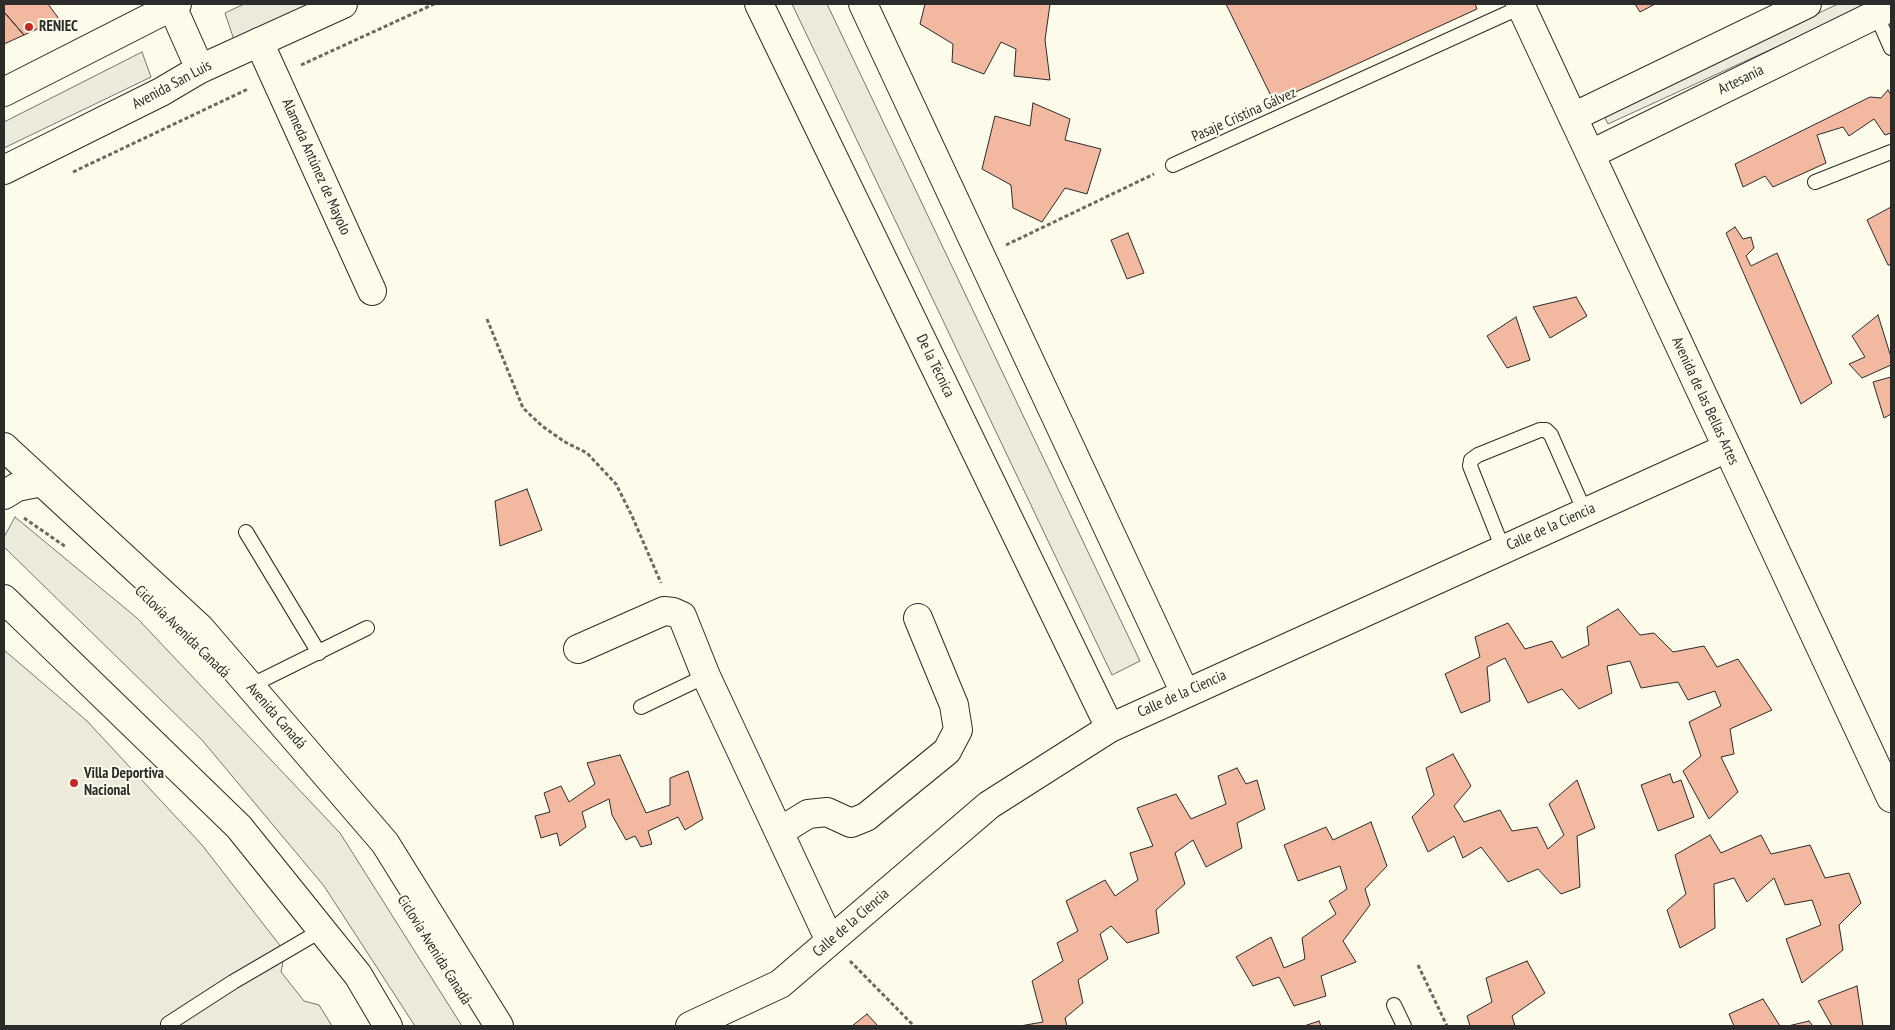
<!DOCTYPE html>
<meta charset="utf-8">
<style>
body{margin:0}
#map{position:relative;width:1895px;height:1030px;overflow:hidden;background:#fdfbea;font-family:"PT Sans Narrow",sans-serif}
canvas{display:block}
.frame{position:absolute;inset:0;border:5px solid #2b2b2b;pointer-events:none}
</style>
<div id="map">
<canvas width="1895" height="1030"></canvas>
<div class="frame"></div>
</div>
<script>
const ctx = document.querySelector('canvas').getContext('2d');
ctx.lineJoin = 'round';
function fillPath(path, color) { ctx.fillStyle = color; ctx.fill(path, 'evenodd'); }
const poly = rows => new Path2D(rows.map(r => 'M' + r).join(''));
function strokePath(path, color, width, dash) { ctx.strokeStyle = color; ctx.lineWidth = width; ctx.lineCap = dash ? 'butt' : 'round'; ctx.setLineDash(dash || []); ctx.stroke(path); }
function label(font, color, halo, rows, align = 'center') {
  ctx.font = font + ' "PT Sans Narrow",sans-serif'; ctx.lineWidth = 4; ctx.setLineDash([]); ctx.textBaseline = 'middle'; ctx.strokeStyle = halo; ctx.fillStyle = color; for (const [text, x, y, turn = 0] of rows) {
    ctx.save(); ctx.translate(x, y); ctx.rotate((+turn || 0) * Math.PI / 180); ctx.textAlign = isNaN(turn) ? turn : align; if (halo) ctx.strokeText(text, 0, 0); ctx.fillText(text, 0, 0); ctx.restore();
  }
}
const green = poly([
 [244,4,318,4,235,43,225,13,244,4],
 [792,4,827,4,1140,661,1112,675,792,4],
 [1838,4,1870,4,1608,124,1603,114,1838,4],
 [142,52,151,77,4,148,4,122,142,52],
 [15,517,137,618,340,833,462,1026,415,1026,324,886,202,740,4,547,4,537,15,517],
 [4,650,87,721,202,845,285,952,281,972,304,1001,319,1005,332,1026,4,1026,4,650]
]);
const building = poly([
 [4,4,48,4,59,19,24,35,4,12,4,4],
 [925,4,1050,4,1045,40,1050,80,1014,76,1016,49,1001,42,984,74,952,62,953,44,920,24,925,4],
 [1226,4,1475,4,1477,9,1274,102,1226,4],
 [1635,4,1655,4,1640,12,1635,4],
 [4,12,24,35,4,44,4,12],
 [1888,90,1891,95,1891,133,1885,135,1874,119,1849,136,1843,127,1817,135,1826,163,1773,187,1765,176,1743,187,1735,164,1870,97,1881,98,1888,90],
 [1033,103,1070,119,1065,140,1101,149,1087,194,1065,188,1042,222,1013,208,1011,185,982,169,995,116,1030,126,1033,103],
 [1891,207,1891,265,1888,265,1867,220,1891,207],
 [1735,227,1743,239,1751,237,1754,248,1746,256,1751,266,1777,253,1832,383,1801,404,1726,233,1735,227],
 [1128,233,1144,273,1127,279,1111,240,1128,233],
 [1576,297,1587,316,1550,338,1533,307,1576,297],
 [1878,315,1891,357,1891,365,1862,378,1849,364,1865,357,1852,336,1878,315],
 [1516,317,1530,360,1507,368,1487,336,1516,317],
 [1891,377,1891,414,1884,418,1873,382,1891,377],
 [527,489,542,530,500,546,495,501,527,489],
 [1618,609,1640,635,1654,633,1673,652,1704,646,1717,667,1738,659,1772,710,1730,729,1734,754,1721,757,1738,792,1709,819,1683,771,1701,756,1689,722,1721,706,1715,691,1688,700,1678,682,1641,688,1630,661,1607,666,1612,693,1579,709,1562,689,1528,703,1505,658,1487,667,1490,701,1461,713,1445,674,1480,657,1475,637,1508,623,1525,649,1552,641,1562,658,1589,645,1587,627,1618,609],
 [1453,754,1471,786,1454,806,1464,822,1500,810,1512,831,1537,827,1548,849,1564,835,1549,804,1577,780,1595,828,1577,836,1580,887,1561,894,1538,869,1508,882,1481,847,1463,858,1454,836,1428,852,1412,817,1434,795,1426,768,1453,754],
 [620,755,646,813,670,805,670,778,688,771,703,819,685,830,678,817,648,831,652,844,641,847,635,836,626,840,612,815,609,799,582,812,586,827,560,846,557,833,541,838,535,816,550,812,544,793,561,786,569,802,595,784,587,763,620,755],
 [1237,768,1246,784,1257,780,1265,809,1237,823,1242,848,1206,867,1193,840,1175,853,1185,884,1156,910,1159,933,1127,943,1111,926,1100,934,1108,959,1078,980,1083,1003,1065,1018,1067,1026,1020,1026,1043,1022,1032,981,1063,961,1057,943,1078,931,1066,901,1105,880,1115,896,1138,880,1130,853,1153,846,1137,808,1176,794,1191,819,1226,804,1218,776,1237,768],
 [1670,774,1673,783,1681,780,1694,817,1658,831,1641,785,1670,774],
 [1371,822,1387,866,1365,889,1370,905,1343,941,1356,962,1321,976,1326,996,1294,1006,1279,977,1253,986,1236,957,1271,937,1284,968,1305,959,1302,938,1336,914,1329,901,1347,889,1340,866,1298,881,1284,845,1326,827,1333,840,1371,822],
 [1710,835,1721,853,1761,835,1771,854,1810,845,1825,878,1849,873,1861,903,1839,925,1843,950,1802,983,1786,939,1821,925,1812,900,1785,905,1774,878,1747,902,1734,878,1714,884,1715,928,1680,948,1667,910,1686,894,1675,855,1710,835],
 [1527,961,1545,993,1512,1016,1515,1026,1470,1026,1467,1016,1492,1002,1486,978,1527,961],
 [1857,986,1863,1026,1832,1026,1818,1001,1857,986],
 [1763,999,1780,1026,1734,1026,1729,1014,1763,999],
 [867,1014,878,1026,852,1026,867,1014],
 [1319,1021,1321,1026,1304,1026,1319,1021],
 [1809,1021,1813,1026,1788,1026,1809,1021]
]);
const path = poly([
 [301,65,434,4],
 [73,172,248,89],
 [1006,245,1154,174],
 [487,319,523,408,542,426,565,442,587,453,616,484,632,516,661,583],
 [24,518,66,547],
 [850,961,914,1026],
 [1418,965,1447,1026]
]);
const service = poly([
 [1876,14,1891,48],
 [1173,165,1521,7],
 [1815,182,1891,152],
 [246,532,319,653],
 [1503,549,1470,466,1471,460,1478,455,1540,430,1546,430,1551,435,1585,512],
 [250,686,367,628],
 [641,707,706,676],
 [1394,1005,1404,1026],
 [168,1024,233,982,322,930]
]);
const minor = poly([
 [171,4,200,69],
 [759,4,1110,728],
 [863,4,1185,693],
 [259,42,372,291],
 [1573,117,1807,4],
 [1591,154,1891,7],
 [578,649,664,611,673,612,682,616,706,676,830,941],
 [779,832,808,814,827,812,851,823,866,817,947,751,958,730,954,705,918,618],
 [690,1026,780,984,989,805,1110,728,1727,448]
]);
const tertiary = poly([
 [1520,4,1891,798]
]);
const secondary = poly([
 [4,92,177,4],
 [4,170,161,92,200,69,343,4],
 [4,447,200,628,385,843,499,1026],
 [4,495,17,487,42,482],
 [4,599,239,827,358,975,388,1026]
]);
const markers = [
 [29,27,5,"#c62828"],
 [74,783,5,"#c62828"]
];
const poiNames = [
 ["RENIEC",39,27],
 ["Villa Deportiva",84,774],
 ["Nacional",84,791]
];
const streetNames = [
 ["Artesanía",1741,80,-26],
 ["Avenida San Luis",172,85,-28],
 ["Pasaje Cristina Gálvez",1244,115,-24],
 ["Alameda Antúnez de Mayolo",316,167,66],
 ["De la Técnica",935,366,64],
 ["Avenida de las Bellas Artes",1705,401,65],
 ["Calle de la Ciencia",1551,527,-24],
 ["Ciclovía Avenida Canadá",182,632,44],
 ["Calle de la Ciencia",1182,694,-24],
 ["Avenida Canadá",276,716,49],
 ["Calle de la Ciencia",851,923,-41],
 ["Ciclovía Avenida Canadá",434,950,58]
];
fillPath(green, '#ecebdb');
strokePath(green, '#74746e', 1);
fillPath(building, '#f2b8a0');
strokePath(building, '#2b2b2b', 1);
strokePath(service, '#2b2b2b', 16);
strokePath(minor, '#2b2b2b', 30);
strokePath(tertiary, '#2b2b2b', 30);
strokePath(secondary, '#2b2b2b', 30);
strokePath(path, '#6a6964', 3, [4, 2.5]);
strokePath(service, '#fdfbea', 14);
strokePath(minor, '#fdfbea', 28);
strokePath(tertiary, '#fdfbea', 28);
strokePath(secondary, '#fdfbea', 28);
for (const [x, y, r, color] of markers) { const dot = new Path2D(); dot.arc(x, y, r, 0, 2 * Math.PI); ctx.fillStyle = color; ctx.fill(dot); strokePath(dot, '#fdfbea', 2); }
label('bold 15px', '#2b2b2b', '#fdfbea', poiNames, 'left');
label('15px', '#2b2b2b', '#fdfbea', streetNames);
</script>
